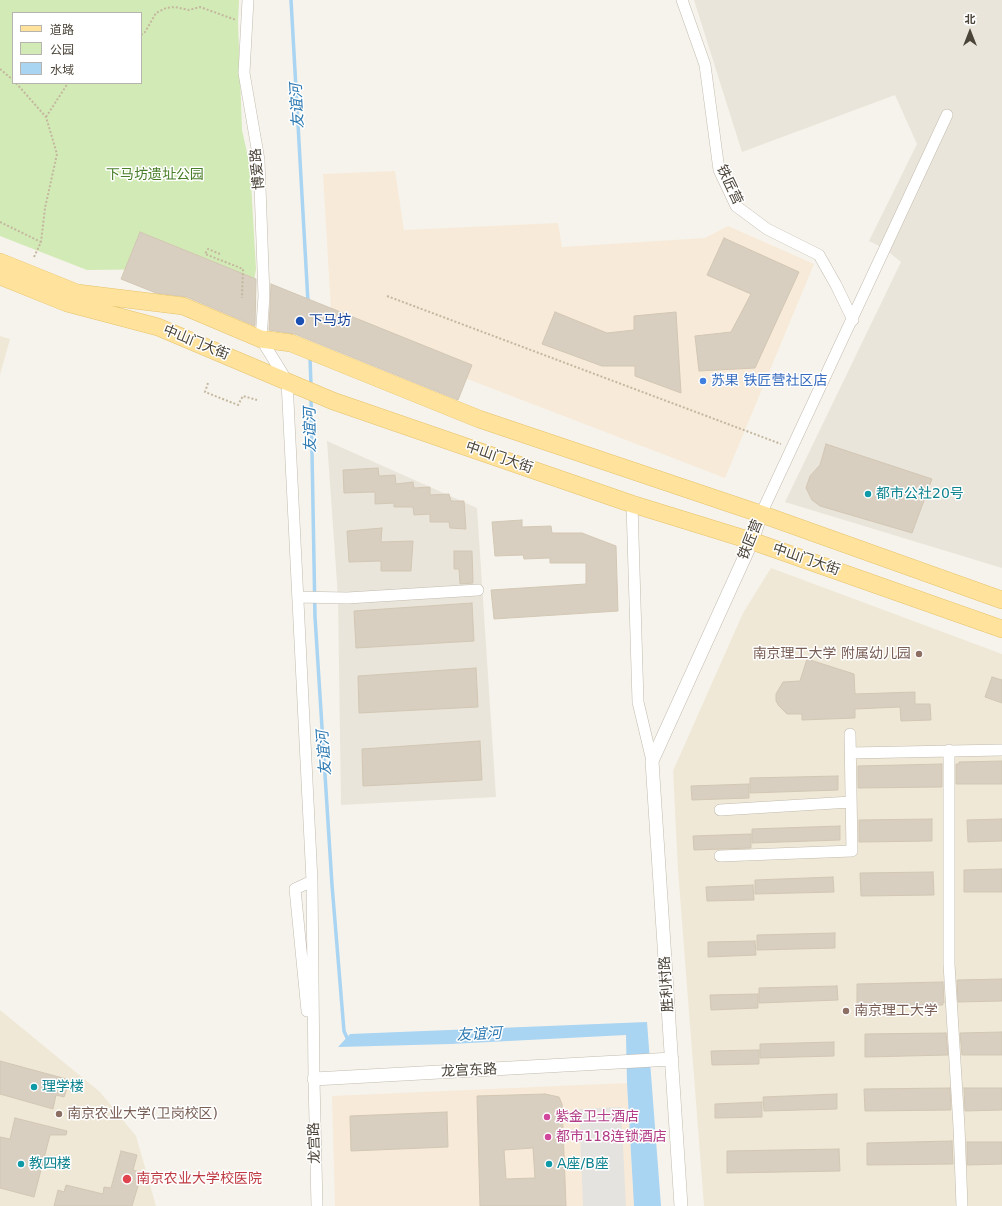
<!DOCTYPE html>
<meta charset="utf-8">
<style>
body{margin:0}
#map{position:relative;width:1002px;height:1206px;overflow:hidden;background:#f6f3ec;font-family:"DejaVu Sans","Noto Sans SC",sans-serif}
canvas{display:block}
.legend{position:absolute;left:12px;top:12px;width:130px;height:72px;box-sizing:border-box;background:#fff;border:1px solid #b7b4b0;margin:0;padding:5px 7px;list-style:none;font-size:12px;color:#4b4439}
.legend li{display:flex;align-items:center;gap:8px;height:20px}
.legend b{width:20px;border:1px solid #b7b4b0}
.north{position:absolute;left:950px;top:12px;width:40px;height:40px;-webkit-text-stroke:3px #fff;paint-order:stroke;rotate:0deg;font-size:11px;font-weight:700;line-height:16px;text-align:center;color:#4b4439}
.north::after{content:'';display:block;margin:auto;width:14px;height:18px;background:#4b4439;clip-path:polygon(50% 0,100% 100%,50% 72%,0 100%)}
</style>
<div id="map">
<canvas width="1002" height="1206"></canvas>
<ul class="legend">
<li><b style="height:5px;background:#ffe39c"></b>道路</li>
<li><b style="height:11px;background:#d2eab5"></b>公园</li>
<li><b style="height:11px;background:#a9d4f2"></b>水域</li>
</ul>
<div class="north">北</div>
</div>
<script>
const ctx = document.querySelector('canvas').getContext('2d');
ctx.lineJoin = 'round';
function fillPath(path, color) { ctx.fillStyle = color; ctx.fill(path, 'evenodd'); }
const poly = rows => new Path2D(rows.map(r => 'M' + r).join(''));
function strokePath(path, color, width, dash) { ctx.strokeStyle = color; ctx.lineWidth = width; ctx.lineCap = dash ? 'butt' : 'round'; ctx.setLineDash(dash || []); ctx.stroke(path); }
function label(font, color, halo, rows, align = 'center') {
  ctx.font = font + ' "DejaVu Sans","Noto Sans SC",sans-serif'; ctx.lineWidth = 3; ctx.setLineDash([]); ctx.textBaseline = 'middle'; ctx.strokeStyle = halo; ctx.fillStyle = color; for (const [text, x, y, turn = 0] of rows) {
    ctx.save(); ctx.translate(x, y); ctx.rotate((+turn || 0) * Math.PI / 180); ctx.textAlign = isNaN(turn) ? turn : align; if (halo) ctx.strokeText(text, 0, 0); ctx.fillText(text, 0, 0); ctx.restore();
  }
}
const residential = poly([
 [694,0,1002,0,1002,568,785,502,901,262,885,249,869,241,917,144,895,95,742,152],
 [327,441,477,508,496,797,341,805,338,597]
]);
const commercial = poly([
 [395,171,404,230,558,223,562,247,705,238,728,226,814,264,725,478,332,327,323,174],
 [627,1083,634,1206,335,1206,332,1096]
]);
const education = poly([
 [0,336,10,339,0,375],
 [771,568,1002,654,1002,1206,704,1206,678,870,673,771,743,613],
 [0,1010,100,1092,136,1136,156,1206,0,1206]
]);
const green = poly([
 [0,0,239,0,238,22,242,130,250,166,256,269,252,293,178,269,87,270,0,236],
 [13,13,141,13,141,83,13,83]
]);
const parking = poly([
 [621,1107,626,1206,583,1206,579,1109]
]);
const water = poly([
 [647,1022,661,1206,634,1206,627,1083,626,1035,450,1044,338,1047,350,1034]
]);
const stream = poly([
 [291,0,308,302],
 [310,357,311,386],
 [311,397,315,617,332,885,344,1031,348,1040]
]);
const building = poly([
 [140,232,256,279,255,326,187,297,156,293,121,279,140,232],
 [724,238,799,272,755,368,699,371,695,336,731,332,751,294,707,275,724,238],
 [271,284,472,365,458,400,295,334,269,330,271,284],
 [555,312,607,333,634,330,634,316,676,312,681,393,635,376,635,366,602,366,542,344,555,312],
 [826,444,932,479,912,533,820,506,812,500,806,488,810,476,820,465,826,444],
 [378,468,379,476,395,475,396,484,413,482,414,488,430,487,430,495,449,494,451,501,464,501,466,529,450,528,449,522,430,522,430,514,414,515,413,507,394,507,394,503,375,504,375,492,344,493,343,470,378,468],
 [522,520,522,527,551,526,552,533,582,533,616,546,618,611,494,619,491,590,586,584,586,563,550,563,550,558,524,559,523,555,495,556,492,522,522,520],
 [382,528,381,542,413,541,411,571,381,571,381,561,349,562,347,531,382,528],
 [454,551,472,551,473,583,460,584,459,569,454,569,454,551],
 [472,603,474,641,356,648,354,611,472,603],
 [807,659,854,674,855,694,915,692,915,704,930,704,931,720,901,721,900,707,855,709,855,718,802,720,802,714,787,714,779,706,776,701,776,694,783,682,800,681,807,659],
 [476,668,478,707,359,713,358,676,476,668],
 [992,677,1002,680,1002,703,985,697,992,677],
 [480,741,482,780,363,786,362,749,480,741],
 [1002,761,1002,784,956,784,956,764,959,764,959,762,1002,761],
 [942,764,942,787,858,788,858,766,942,764],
 [838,776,838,790,750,793,750,778,838,776],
 [749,784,749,798,692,800,691,786,749,784],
 [932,819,932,841,859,842,859,820,932,819],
 [1002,819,1002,841,968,842,967,820,1002,819],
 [840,826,840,840,752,843,752,829,840,826],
 [751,834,751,848,694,850,693,836,751,834],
 [1002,869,1002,892,964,892,964,870,1002,869],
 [933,872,934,895,861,896,860,873,933,872],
 [833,877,834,892,755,894,755,880,833,877],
 [753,885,754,900,707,901,706,887,753,885],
 [835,933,835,948,757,950,757,935,835,933],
 [755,941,756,955,708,957,708,942,755,941],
 [1002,979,1002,1001,958,1002,957,980,1002,979],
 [943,982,944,1003,942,1003,943,1005,857,1006,857,984,943,982],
 [837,986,838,1000,759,1003,759,988,837,986],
 [758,994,758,1008,711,1010,710,995,758,994],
 [1002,1032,1002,1055,962,1055,960,1033,1002,1032],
 [946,1033,948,1055,865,1057,865,1034,946,1033],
 [834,1042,834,1056,760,1058,760,1044,834,1042],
 [759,1050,759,1064,712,1065,711,1051,759,1050],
 [0,1061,70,1080,64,1097,56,1095,53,1109,0,1094,0,1061],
 [950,1088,951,1110,865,1111,864,1089,950,1088],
 [964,1088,1002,1088,1002,1110,965,1111,964,1088],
 [545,1094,559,1097,562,1104,566,1206,480,1206,477,1096,545,1094],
 [533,1148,535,1178,506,1179,504,1150,533,1148],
 [837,1094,837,1109,764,1111,763,1097,837,1094],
 [762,1102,762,1117,715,1118,715,1104,762,1102],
 [447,1112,448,1147,351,1151,350,1116,447,1112],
 [15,1118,67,1131,66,1135,50,1135,34,1197,0,1188,0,1137,10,1139,15,1118],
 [952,1141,953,1164,867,1165,867,1143,952,1141],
 [967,1142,1002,1142,1002,1164,967,1165,967,1142],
 [839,1149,840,1171,727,1173,727,1151,839,1149],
 [121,1151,137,1155,133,1170,142,1173,132,1206,54,1206,58,1190,64,1192,66,1185,103,1194,104,1187,111,1188,121,1151]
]);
const path = poly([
 [141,35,145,32,156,13,166,8,175,7,189,10,200,7,236,20],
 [0,69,13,80],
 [16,83,46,117,57,154,45,208,41,242,34,257],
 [46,117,68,83],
 [0,222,41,242],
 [220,254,208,249,205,254,243,269,242,298],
 [387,296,781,444],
 [208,383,205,392,238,405,243,396,257,400]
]);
const minor = poly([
 [248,0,244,73,259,160,264,296,261,339,287,381,312,881,314,1079,317,1206],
 [682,0,705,65,719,170,736,206,767,229,819,255,836,285,853,320],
 [632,504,638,702,652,761],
 [761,514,947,115],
 [298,597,347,598,478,590],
 [949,750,949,964,959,1127,962,1206],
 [851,753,1002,750],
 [720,810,851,802],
 [720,856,852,851,850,734],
 [307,1011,295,889,312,881]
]);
const tertiary = poly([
 [314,1079,672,1059],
 [681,1206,652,761,752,541,761,514]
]);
const primary = poly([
 [0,262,77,293,183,306,261,339,291,343,479,419,761,514,1002,600],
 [0,276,67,303,158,327,333,401,632,504,752,541,1002,629]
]);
const markers = [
 [300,321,5,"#1a4fb4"],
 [703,381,4,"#3f7fe0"],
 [868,494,4,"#0f9aa8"],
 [919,654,4,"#8d6e63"],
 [846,1011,4,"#8d6e63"],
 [34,1087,4,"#0f9aa8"],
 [59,1114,4,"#8d6e63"],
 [547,1117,4,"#d1479c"],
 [548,1137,4,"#d1479c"],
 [21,1164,4,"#0f9aa8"],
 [549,1164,4,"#0f9aa8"],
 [127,1179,5,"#e0444e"]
];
const streetNames = [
 ["博爱路",258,169,-95],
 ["铁匠营",729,185,65],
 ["中山门大街",196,343,22],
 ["中山门大街",499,458,19],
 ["铁匠营",751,540,-68],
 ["中山门大街",806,560,19],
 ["胜利村路",667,984,-94],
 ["龙宫东路",469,1071,-3],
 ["龙宫路",315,1143,-92]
];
const parkNames = [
 ["下马坊遗址公园",155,175]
];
const transitNames = [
 ["下马坊",309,321]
];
const shopNames = [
 ["苏果 铁匠营社区店",711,381]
];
const cultureNames = [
 ["都市公社20号",876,494],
 ["理学楼",42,1087],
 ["教四楼",29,1164],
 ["A座/B座",557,1164]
];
const educationNames = [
 ["南京理工大学 附属幼儿园",911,654,"right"],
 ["南京理工大学",854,1011],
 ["南京农业大学(卫岗校区)",67,1114]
];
const hotelNames = [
 ["紫金卫士酒店",555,1117],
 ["都市118连锁酒店",556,1137]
];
const healthNames = [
 ["南京农业大学校医院",136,1179]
];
const waterNames = [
 ["友谊河",298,106,-93],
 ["友谊河",311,430,-91],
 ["友谊河",325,753,-94],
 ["友谊河",479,1035,-3]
];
fillPath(residential, '#eae5da');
fillPath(commercial, '#f7ead8');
fillPath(education, '#efe8d6');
fillPath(green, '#d2eab5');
fillPath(parking, '#e5e3e0');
fillPath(water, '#a9d4f2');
strokePath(stream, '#a9d4f2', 3.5);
fillPath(building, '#d8cfc1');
strokePath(building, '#d3c7b4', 1);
strokePath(minor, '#c2bbae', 12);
strokePath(tertiary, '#c2bbae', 14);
strokePath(primary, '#e6c16a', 18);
strokePath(path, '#c4b79f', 2, [2, 2]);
strokePath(minor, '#fff', 11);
strokePath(tertiary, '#fff', 13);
strokePath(primary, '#ffe39c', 17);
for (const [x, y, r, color] of markers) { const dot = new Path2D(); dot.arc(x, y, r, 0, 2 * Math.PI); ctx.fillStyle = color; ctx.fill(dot); strokePath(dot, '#fff', 1.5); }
label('14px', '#4b4439', '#fff', streetNames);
label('14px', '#4a7f2a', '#fff', parkNames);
label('14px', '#164399', '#fff', transitNames, 'left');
label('14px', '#366cbe', '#fff', shopNames, 'left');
label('14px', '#0d838f', '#fff', cultureNames, 'left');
label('14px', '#785e54', '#fff', educationNames, 'left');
label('14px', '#b23c85', '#fff', hotelNames, 'left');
label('14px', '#be3a42', '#fff', healthNames, 'left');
label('italic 15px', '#2e7ab2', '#fff', waterNames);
</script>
